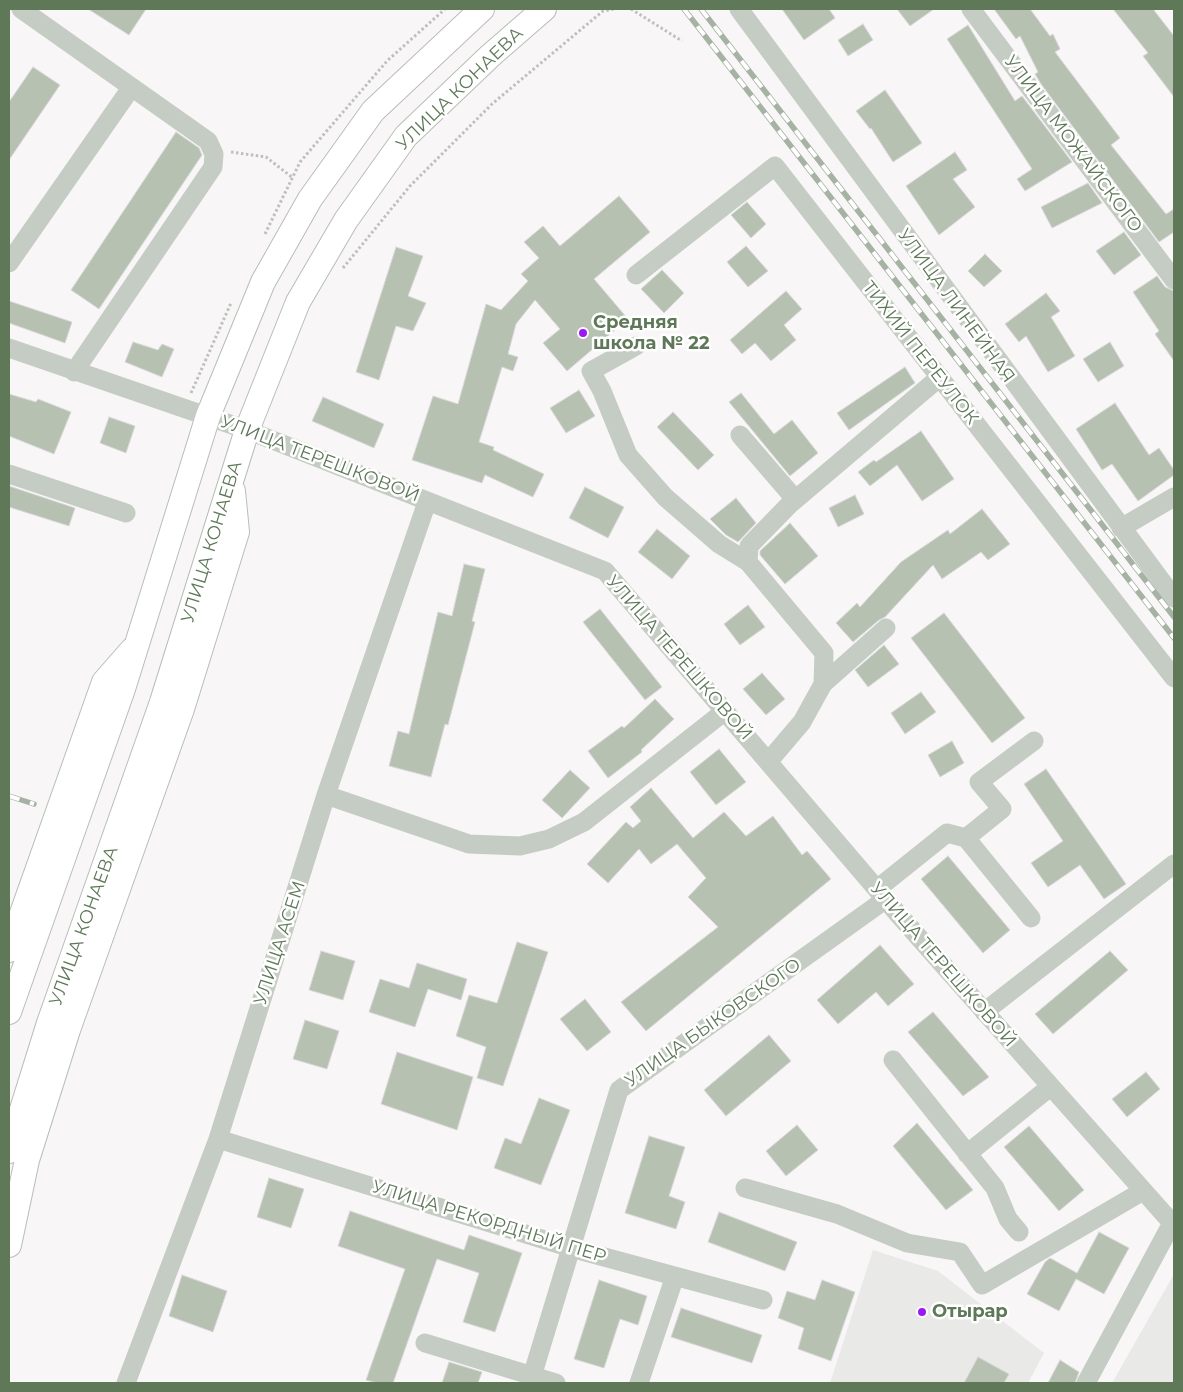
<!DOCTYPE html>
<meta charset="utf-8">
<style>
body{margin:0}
#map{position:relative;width:1183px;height:1392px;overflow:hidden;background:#f9f6f8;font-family:Montserrat,sans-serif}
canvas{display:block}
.frame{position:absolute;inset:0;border:10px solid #5e7858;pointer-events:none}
</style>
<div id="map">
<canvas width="1183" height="1392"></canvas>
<div class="frame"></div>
</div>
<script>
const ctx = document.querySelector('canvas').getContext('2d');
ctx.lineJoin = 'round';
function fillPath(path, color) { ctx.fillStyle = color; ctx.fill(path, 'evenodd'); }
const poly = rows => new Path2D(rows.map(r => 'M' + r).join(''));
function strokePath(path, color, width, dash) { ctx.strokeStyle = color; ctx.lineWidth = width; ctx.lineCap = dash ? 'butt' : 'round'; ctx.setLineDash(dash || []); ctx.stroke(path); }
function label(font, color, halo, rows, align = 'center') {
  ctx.font = font + ' Montserrat,sans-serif'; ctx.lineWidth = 5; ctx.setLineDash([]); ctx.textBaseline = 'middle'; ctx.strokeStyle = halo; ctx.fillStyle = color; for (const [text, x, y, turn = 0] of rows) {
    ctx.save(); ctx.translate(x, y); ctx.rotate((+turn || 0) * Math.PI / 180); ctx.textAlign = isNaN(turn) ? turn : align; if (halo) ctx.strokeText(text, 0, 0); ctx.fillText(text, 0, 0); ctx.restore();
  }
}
const built = poly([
 [873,1250,938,1271,1044,1353,1028,1383,830,1383],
 [1174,1274,1174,1383,1112,1383]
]);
const building = poly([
 [88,9,146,9,129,35,88,9],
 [782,9,829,9,835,18,804,40,782,9],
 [897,9,934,9,910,26,897,9],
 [994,9,1030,9,1050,36,1053,34,1060,49,1055,52,1120,138,1111,145,1166,214,1174,209,1174,232,1159,242,1041,84,1035,74,1038,72,1020,36,1016,39,994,9],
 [1113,9,1153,9,1174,36,1174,97,1143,56,1148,53,1113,9],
 [863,24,873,40,848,56,838,40,863,24],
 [968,25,1015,101,1022,96,1072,162,1025,191,1017,179,1032,169,947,39,968,25],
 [33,67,60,85,9,160,9,102,33,67],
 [885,90,922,143,893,162,871,128,870,129,856,111,885,90],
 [176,132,199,148,202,155,99,309,71,290,176,132],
 [955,152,967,170,953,179,975,207,939,235,906,186,955,152],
 [1088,183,1102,203,1052,228,1041,207,1088,183],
 [619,196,650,232,594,279,628,319,567,371,543,343,560,329,535,300,516,324,508,354,518,357,513,371,502,367,479,442,494,447,493,450,544,474,533,497,485,475,482,483,412,460,433,396,458,404,486,304,501,310,528,281,521,274,539,258,524,242,543,226,560,246,619,196],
 [747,202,766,224,751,238,731,215,747,202],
 [1124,232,1141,255,1114,275,1096,251,1124,232],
 [746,246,768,271,748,287,727,262,746,246],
 [396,247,423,256,408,296,426,303,413,331,396,326,379,380,356,372,396,247],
 [985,254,1002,271,984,287,968,271,985,254],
 [662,270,684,293,664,313,641,289,662,270],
 [1157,276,1165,287,1174,291,1174,361,1155,334,1159,331,1133,292,1157,276],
 [786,291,802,309,784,325,796,340,771,361,755,343,742,354,730,340,786,291],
 [1046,293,1060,311,1051,317,1075,356,1048,372,1026,336,1019,342,1005,324,1046,293],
 [9,301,72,322,65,343,9,323,9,301],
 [133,342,158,350,162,344,174,349,162,377,125,362,133,342],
 [1110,342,1124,366,1098,382,1083,359,1110,342],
 [905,367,915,383,849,430,837,413,905,367],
 [579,390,595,416,566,433,550,408,579,390],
 [741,393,774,434,792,420,818,453,790,476,729,402,741,393],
 [9,394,36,402,38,399,71,412,54,454,9,436,9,394],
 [323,397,384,424,374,448,312,421,323,397],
 [1115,403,1149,455,1159,448,1174,470,1174,475,1138,501,1112,464,1102,470,1076,429,1115,403],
 [673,412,714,455,698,470,657,427,673,412],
 [109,417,135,426,126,453,100,443,109,417],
 [921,431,954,479,922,501,897,465,870,486,858,472,874,460,876,462,921,431],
 [9,486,75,508,69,526,9,507,9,486],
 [585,487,624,507,608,538,569,518,585,487],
 [855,495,864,514,838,527,829,508,855,495],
 [736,498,756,523,738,542,726,535,710,519,736,498],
 [982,509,1010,544,988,560,981,552,942,579,933,565,885,617,879,620,853,642,836,623,857,603,860,607,901,562,948,530,950,534,982,509],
 [790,523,818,556,785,584,760,555,760,551,790,523],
 [657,529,690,556,672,579,638,552,657,529],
 [464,564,485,569,472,621,475,622,448,725,445,724,431,777,389,766,398,731,409,734,438,612,452,616,464,564],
 [748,605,765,627,740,645,724,624,748,605],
 [600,609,662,687,645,700,583,622,600,609],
 [944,613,1025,718,992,743,911,638,944,613],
 [884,645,899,664,868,687,855,670,884,645],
 [762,673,785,699,766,715,743,689,762,673],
 [921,692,936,712,905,734,891,713,921,692],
 [655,699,674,719,641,750,642,752,608,778,588,751,622,726,624,728,655,699],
 [952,741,964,763,940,777,928,755,952,741],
 [719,749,746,782,716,805,690,772,719,749],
 [1046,769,1126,884,1104,899,1080,865,1048,887,1031,863,1063,841,1024,784,1046,769],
 [570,770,590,788,562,818,542,800,570,770],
 [651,788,693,838,724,812,746,836,773,816,802,855,807,851,831,879,646,1031,621,1002,718,927,688,897,706,878,677,844,651,864,639,849,608,883,587,864,626,822,633,828,641,821,630,807,651,788],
 [948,856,1010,930,983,953,921,879,948,856],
 [517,942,548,952,503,1086,477,1078,486,1047,456,1036,469,995,497,1003,517,942],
 [880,945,914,984,888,1006,876,992,838,1024,817,1000,880,945],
 [321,951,355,961,343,1000,309,990,321,951],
 [1110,951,1128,970,1053,1034,1035,1014,1110,951],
 [417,963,467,979,461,1000,428,989,415,1027,369,1012,380,979,409,988,417,963],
 [585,999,611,1032,587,1051,560,1019,585,999],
 [933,1012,989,1077,963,1096,908,1032,933,1012],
 [305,1020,339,1031,327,1069,293,1059,305,1020],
 [769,1035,791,1061,726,1116,704,1090,769,1035],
 [397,1052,473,1077,457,1130,381,1104,397,1052],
 [1146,1072,1160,1089,1127,1117,1112,1099,1146,1072],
 [539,1098,570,1110,541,1185,494,1168,505,1138,521,1144,539,1098],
 [917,1123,973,1190,946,1210,893,1146,917,1123],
 [797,1125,818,1150,786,1176,766,1151,797,1125],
 [1029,1126,1084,1190,1059,1211,1004,1147,1029,1126],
 [649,1136,685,1147,669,1196,685,1202,676,1229,625,1213,649,1136],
 [269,1178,304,1189,291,1228,257,1217,269,1178],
 [350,1211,464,1250,469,1235,522,1253,495,1332,463,1322,479,1273,437,1259,393,1383,377,1383,366,1380,405,1269,338,1246,350,1211],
 [719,1212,797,1242,785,1271,708,1242,719,1212],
 [1099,1232,1129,1248,1104,1294,1076,1279,1059,1311,1027,1294,1045,1262,1050,1258,1077,1273,1099,1232],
 [182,1275,227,1291,213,1332,169,1316,182,1275],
 [599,1280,647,1296,638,1325,620,1319,604,1368,574,1359,599,1280],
 [822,1280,855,1292,831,1361,798,1349,804,1328,778,1318,787,1291,815,1300,822,1280],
 [681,1308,762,1335,752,1363,671,1337,681,1308],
 [978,1357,1009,1374,1004,1383,964,1383,978,1357],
 [1060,1360,1079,1372,1075,1383,1048,1383,1060,1360],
 [449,1362,482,1372,478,1383,442,1383,449,1362]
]);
const path = poly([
 [631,9,682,41],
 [231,152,266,157,293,178],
 [265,234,300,162,387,61,445,9],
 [343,268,410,186,492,104,603,11,614,9],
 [191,393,231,303]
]);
const minor = poly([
 [21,9,208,141,214,154,213,167,74,372],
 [739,9,1174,598],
 [971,9,1174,280],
 [9,263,131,88],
 [636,275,775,166,1174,678],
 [636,346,591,371,602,391,628,455,665,497,719,544,748,562,824,653,823,684,802,722,768,762],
 [9,348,247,430,605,571,898,914,1172,1223,1086,1383],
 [740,435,795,499],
 [9,474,126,513],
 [1121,528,1174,497],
 [748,562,749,546,789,505,940,377],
 [823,684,886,628],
 [326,795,469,844,520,846,549,839,584,822,725,711],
 [966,838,1002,809,979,782,1034,741],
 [877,889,947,833,966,838,1031,918],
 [984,1012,1174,864],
 [893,1060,995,1188,1008,1219,1019,1232],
 [218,1139,571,1248,763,1300],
 [967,1154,1050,1087],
 [745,1188,837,1214,907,1243,960,1252,982,1285,1143,1191],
 [425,1343,556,1383],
 [126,1383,218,1139,326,795,427,502],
 [530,1383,619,1090,886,899],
 [639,1383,675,1276]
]);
const major = poly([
 [9,950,104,682,132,650],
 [9,1012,123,689,208,416,263,282,310,199,373,111,482,9],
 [9,1151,49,1023,162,702,247,430,298,302,346,220,406,136,490,56,544,9],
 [9,1245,27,1160,68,1030,182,709,237,532,233,491]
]);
const rail = poly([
 [684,9,1174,638],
 [701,9,1174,617],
 [9,796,34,804]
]);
const markers = [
 [583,333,5,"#9c19f5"],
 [922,1312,5,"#9c19f5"]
];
const streetNames = [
 ["УЛИЦА КОНАЕВА",460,89,-44],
 ["УЛИЦА МОЖАЙСКОГО",1073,144,53],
 ["УЛИЦА ЛИНЕЙНАЯ",956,306,54],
 ["ТИХИЙ ПЕРЕУЛОК",920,353,52],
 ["УЛИЦА ТЕРЕШКОВОЙ",320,459,21],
 ["УЛИЦА КОНАЕВА",212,542,-73],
 ["УЛИЦА ТЕРЕШКОВОЙ",679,658,49],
 ["УЛИЦА КОНАЕВА",84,926,-70],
 ["УЛИЦА АСЕМ",280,943,-72],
 ["УЛИЦА ТЕРЕШКОВОЙ",943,965,49],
 ["УЛИЦА БЫКОВСКОГО",713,1023,-35],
 ["УЛИЦА РЕКОРДНЫЙ ПЕР",489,1222,17]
];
const poiNames = [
 ["Средняя",593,323],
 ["школа № 22",593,344],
 ["Отырар",932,1312]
];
fillPath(built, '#e9e9e8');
fillPath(building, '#b6c1b2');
strokePath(building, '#dad8d9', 1);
strokePath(major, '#b6bfb4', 26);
strokePath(path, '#bcc2bb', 3, [2.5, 2.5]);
strokePath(minor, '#c5ccc3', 19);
strokePath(major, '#fff', 24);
strokePath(rail, '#a6b2a3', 5.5);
strokePath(rail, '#fff', 4, [11]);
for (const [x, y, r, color] of markers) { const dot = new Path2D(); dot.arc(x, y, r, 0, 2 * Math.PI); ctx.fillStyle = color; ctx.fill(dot); strokePath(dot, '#fff', 2); }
label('18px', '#5e7858', '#fff', streetNames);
label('bold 18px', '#5e7858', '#fff', poiNames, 'left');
</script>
